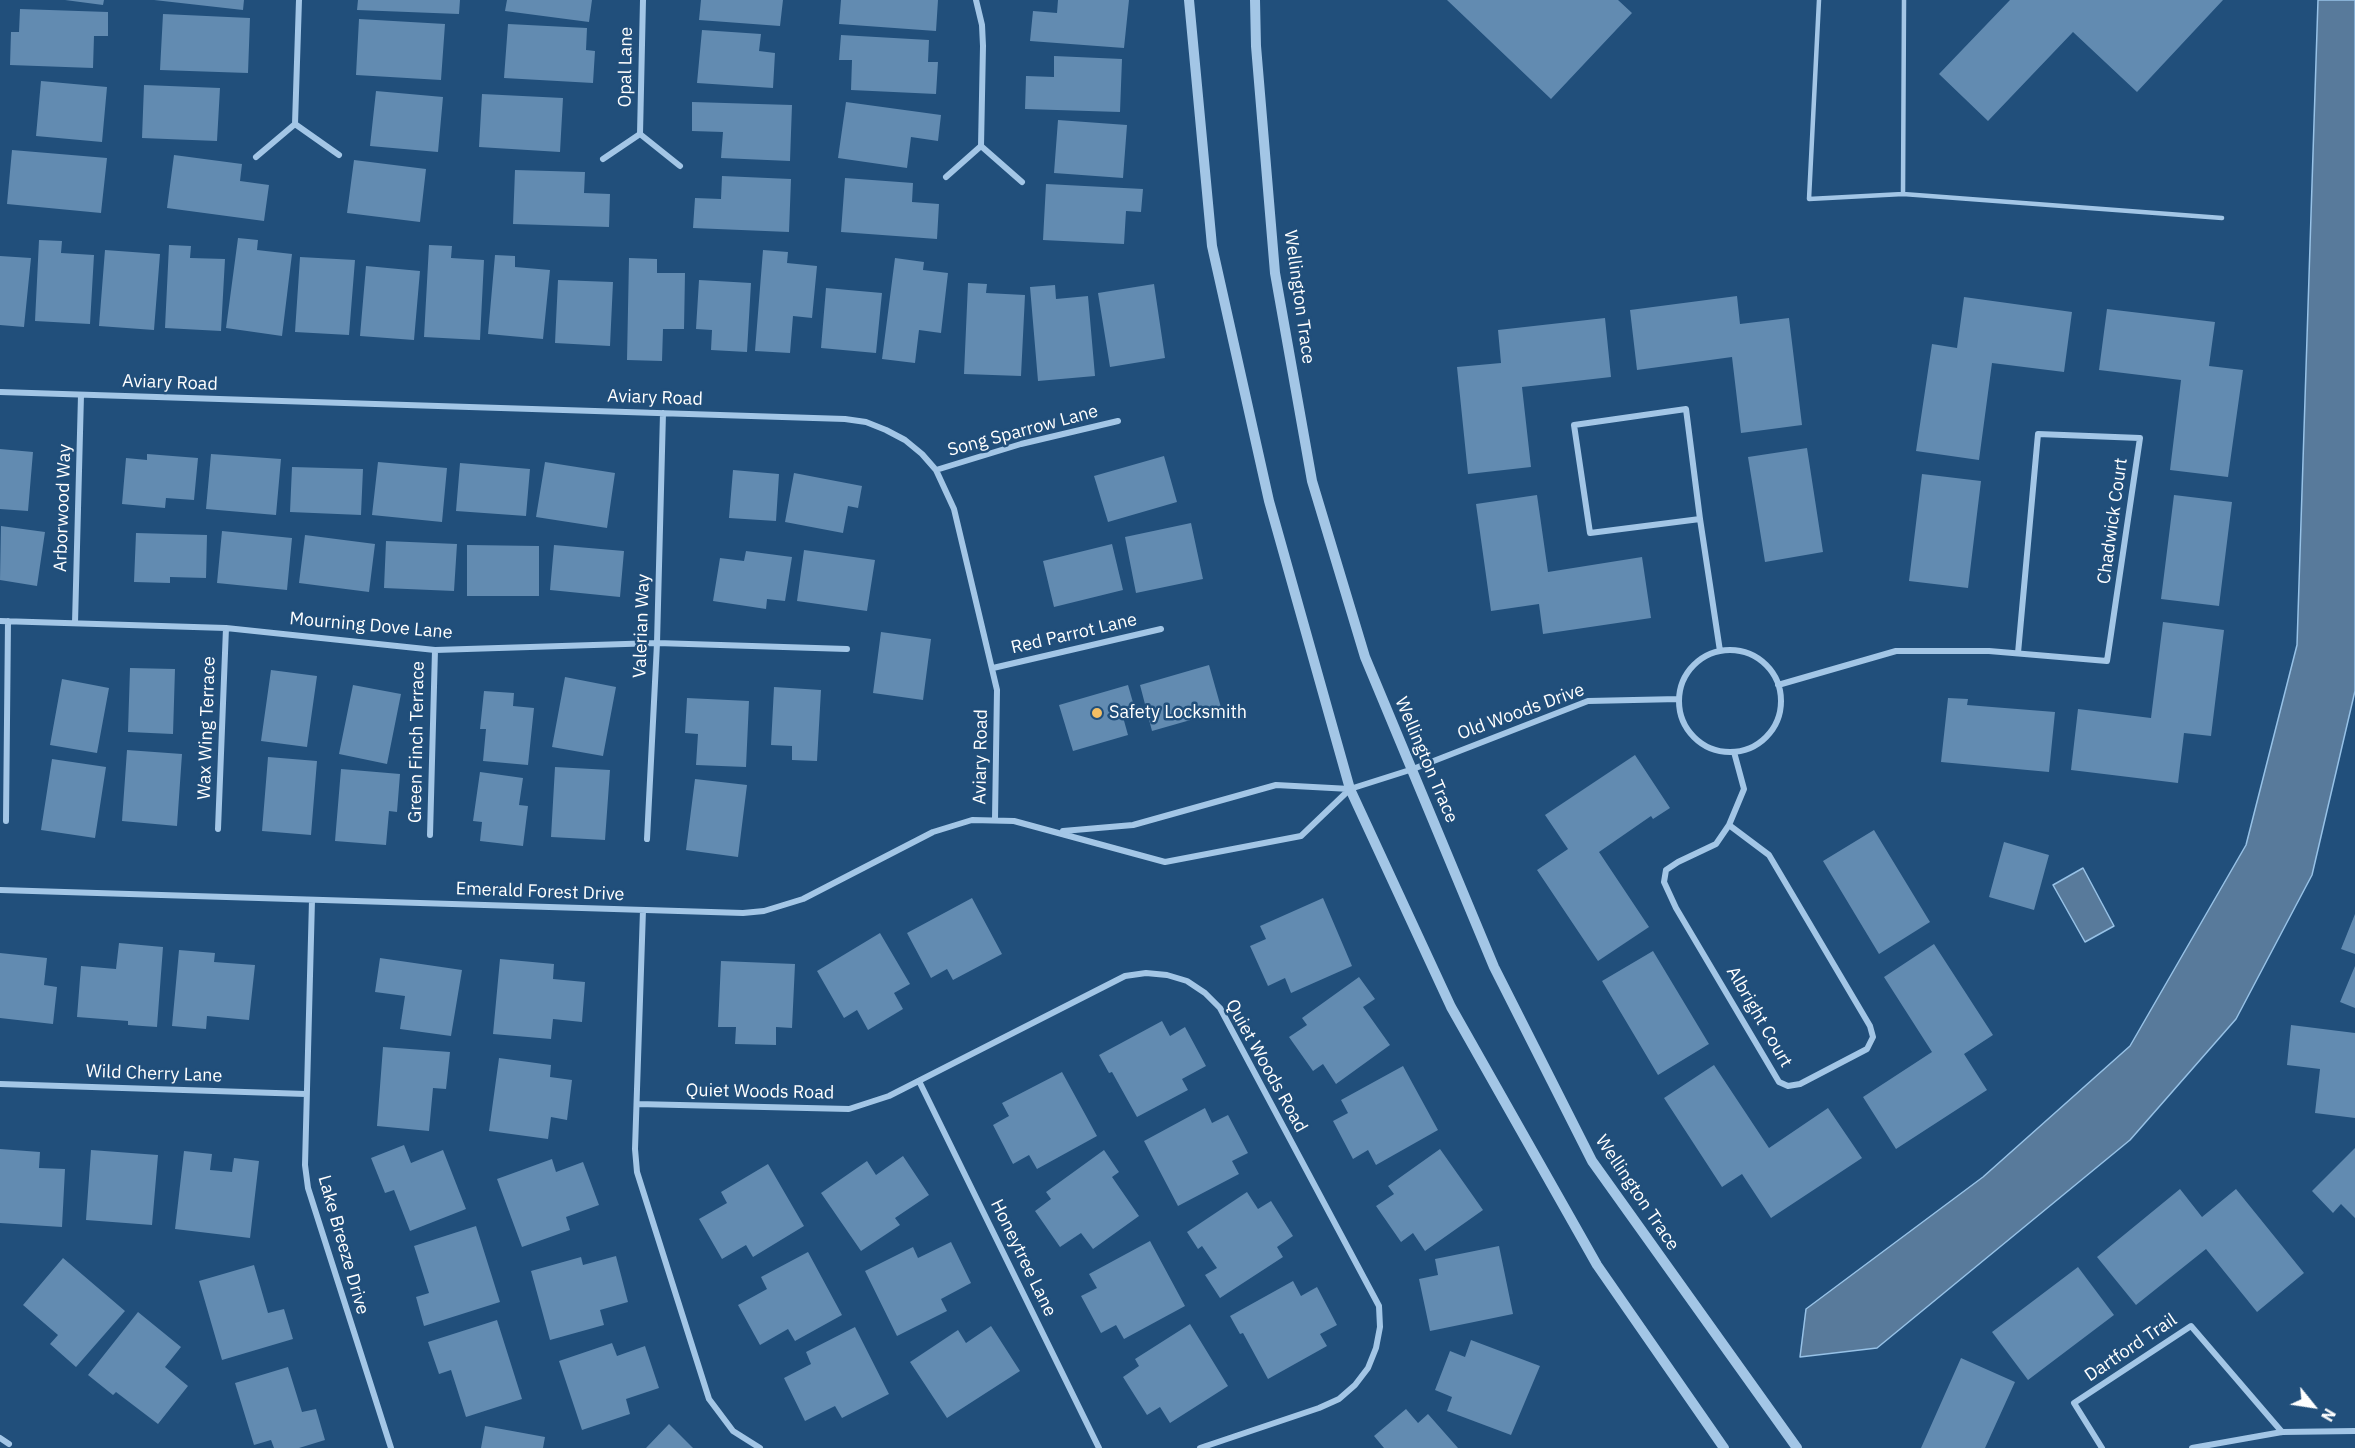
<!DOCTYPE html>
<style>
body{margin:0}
#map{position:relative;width:2355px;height:1448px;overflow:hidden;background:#214f7b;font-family:"IBM Plex Sans",sans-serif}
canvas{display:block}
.north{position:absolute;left:2283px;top:1376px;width:60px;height:60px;-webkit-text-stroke:4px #214f7b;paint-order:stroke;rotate:120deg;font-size:16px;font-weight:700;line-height:24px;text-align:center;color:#fff}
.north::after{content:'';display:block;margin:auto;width:21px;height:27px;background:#fff;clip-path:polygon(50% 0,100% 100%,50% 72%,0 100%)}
</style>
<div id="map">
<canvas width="2355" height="1448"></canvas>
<div class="north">N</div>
</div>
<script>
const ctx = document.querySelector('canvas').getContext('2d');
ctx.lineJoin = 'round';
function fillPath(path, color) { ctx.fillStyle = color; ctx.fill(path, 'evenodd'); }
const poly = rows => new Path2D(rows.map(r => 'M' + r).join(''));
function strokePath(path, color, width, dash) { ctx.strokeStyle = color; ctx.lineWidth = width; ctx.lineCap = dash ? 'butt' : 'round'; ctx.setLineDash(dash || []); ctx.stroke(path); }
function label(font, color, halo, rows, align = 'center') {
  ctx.font = font + ' "IBM Plex Sans",sans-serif'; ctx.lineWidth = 5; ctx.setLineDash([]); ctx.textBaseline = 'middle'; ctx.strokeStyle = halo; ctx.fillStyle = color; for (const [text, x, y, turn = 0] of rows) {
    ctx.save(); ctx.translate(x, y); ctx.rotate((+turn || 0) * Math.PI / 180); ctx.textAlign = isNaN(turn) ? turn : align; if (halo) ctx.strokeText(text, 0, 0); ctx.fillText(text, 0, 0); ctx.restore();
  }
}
const water = poly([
 [2318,0,2355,0,2355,691,2312,875,2236,1019,2130,1140,1877,1348,1800,1357,1806,1309,1983,1177,2130,1046,2246,845,2297,645,2318,0],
 [2083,868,2114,926,2085,942,2053,885,2083,868]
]);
const building = poly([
 [65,0,104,0,103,5],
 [154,0,244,0,243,10],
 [358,0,460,0,459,14,357,10],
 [507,0,592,0,589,22,505,11],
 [701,0,783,0,780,26,699,20],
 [841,0,938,0,936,31,839,24],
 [1058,0,1129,0,1124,48,1030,41,1033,11,1057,13],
 [1447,0,1618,0,1632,13,1551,99],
 [2010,0,2223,0,2137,92,2073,32,1988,121,1939,74],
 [20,9,108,12,108,36,94,36,93,68,10,65,11,32,19,32],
 [163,14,250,18,248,73,160,70],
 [359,19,445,24,441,80,356,75],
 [508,24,587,28,586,50,595,51,593,83,504,78],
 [702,30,761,34,759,51,775,53,773,88,697,83],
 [841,35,929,40,928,62,938,62,936,94,851,90,852,60,839,60],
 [1054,56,1122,59,1120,112,1025,109,1026,76,1054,77],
 [41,81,107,87,102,142,36,136],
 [144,85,220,88,217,141,142,138],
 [376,91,443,97,438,152,370,146],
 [482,94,563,98,560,152,479,147],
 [692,102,792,105,790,161,721,158,723,132,692,131],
 [846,102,941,115,938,141,911,137,907,168,838,158],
 [1058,120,1127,125,1123,178,1054,173],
 [12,150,107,158,101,213,7,204],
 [174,155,242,164,240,181,269,185,264,221,167,208],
 [354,160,426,169,420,222,347,213],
 [515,170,585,172,584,193,610,194,609,227,513,224],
 [722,176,791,179,789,232,693,228,695,198,721,199],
 [845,178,913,183,912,202,939,204,937,239,841,232],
 [1046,184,1143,189,1141,212,1126,211,1124,244,1043,240],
 [238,238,258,240,257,250,292,254,282,336,226,328],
 [39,240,62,241,61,253,94,255,90,324,35,321],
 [169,245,191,246,190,258,225,259,221,331,165,328],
 [429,245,452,246,451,258,484,260,480,340,424,337],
 [105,250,160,254,154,330,99,326],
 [763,250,788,252,787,263,817,266,812,318,793,316,790,353,755,351],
 [495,255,515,256,515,267,550,270,543,339,488,334],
 [0,256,31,258,24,327,0,325],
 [300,257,355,260,349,335,295,332],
 [629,258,657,259,657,273,685,273,684,329,663,329,662,361,627,360],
 [895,258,924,262,923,270,948,273,941,333,919,330,915,363,882,359],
 [366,266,420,271,414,340,360,336],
 [558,280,613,282,610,346,555,343],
 [699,280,751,283,747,352,711,350,712,330,696,329],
 [968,283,987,284,986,293,1025,295,1021,376,964,374],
 [1154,284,1165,358,1110,367,1098,293],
 [1055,285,1056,299,1088,296,1095,376,1038,381,1030,287],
 [826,288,882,293,876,353,821,348],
 [1737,296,1740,324,1789,318,1802,425,1741,433,1732,357,1637,370,1630,310],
 [1964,297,2072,312,2064,372,1992,363,1979,460,1916,451,1932,344,1957,348],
 [2107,309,2215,322,2209,366,2243,370,2228,477,2170,470,2181,380,2099,370],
 [1605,318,1611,377,1522,387,1531,467,1468,474,1457,367,1501,363,1498,330],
 [1807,448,1823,552,1765,562,1748,457],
 [0,449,33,452,28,511,0,509],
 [147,454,198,458,194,500,166,498,165,508,122,504,126,458,147,460],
 [211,454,281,459,276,515,206,509],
 [1164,456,1177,502,1108,522,1094,476],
 [378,462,447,468,442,522,372,515],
 [545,462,615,473,607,528,536,517],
 [460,463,530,469,526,516,456,511],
 [292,467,363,469,361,515,290,512],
 [733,470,779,474,776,521,729,518],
 [794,473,862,486,858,508,848,506,843,533,785,522],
 [1922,474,1981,481,1968,588,1909,581],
 [1537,495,1548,572,1642,557,1651,618,1543,634,1539,604,1491,611,1476,504],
 [2174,495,2232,502,2219,606,2161,599],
 [1191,523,1203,579,1136,593,1125,537],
 [1,526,45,532,37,586,0,580],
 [222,531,292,538,287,590,217,583],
 [136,533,207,535,206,578,170,577,170,583,134,582],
 [305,535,375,544,369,592,299,583],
 [386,541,457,544,454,591,384,588],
 [1112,544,1123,590,1054,607,1043,561],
 [467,545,539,546,539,596,467,596],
 [554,545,624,551,620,597,550,590],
 [804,550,875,560,867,611,797,601],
 [746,551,792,557,785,601,767,599,766,609,713,601,720,558,744,561],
 [2163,622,2224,630,2211,736,2184,733,2178,783,2071,770,2078,709,2151,718],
 [881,632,931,639,923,700,873,693],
 [1209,665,1222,711,1152,731,1140,685],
 [130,668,175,669,173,734,128,732],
 [271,670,317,676,307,747,261,741],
 [565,677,616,687,603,756,552,747],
 [62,679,109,688,97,753,50,745],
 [353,685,401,694,387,764,339,754],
 [1128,685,1136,713,1123,717,1128,735,1073,751,1059,705],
 [774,687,821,690,817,761,792,760,792,746,771,745],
 [484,691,514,693,513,706,534,708,528,765,483,761,486,729,480,729],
 [687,698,749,701,746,767,696,765,698,734,685,733],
 [1948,698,1968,699,1967,705,2055,712,2049,772,1941,762],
 [127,750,182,754,177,826,122,821],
 [1635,755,1670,808,1653,819,1651,816,1599,852,1649,927,1598,961,1537,870,1568,849,1545,815],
 [268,757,317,761,311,835,262,831],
 [52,759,106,767,95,838,41,830],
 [555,767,610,770,605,840,551,837],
 [341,769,400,774,397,812,389,811,386,845,335,841],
 [480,772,523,778,519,805,528,806,523,846,480,841,482,822,473,821],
 [695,779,747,785,738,857,686,850],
 [1874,830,1930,922,1879,954,1823,861],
 [2004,842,2049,855,2034,910,1989,897],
 [972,898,1002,954,953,980,947,969,931,978,907,933],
 [1323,898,1352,966,1291,993,1285,978,1268,986,1250,946,1266,939,1260,926],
 [2355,914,2355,954,2341,949],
 [880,933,910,984,894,993,903,1009,868,1030,857,1010,844,1018,817,971],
 [119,943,163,947,157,1027,128,1025,128,1021,77,1017,81,966,116,969],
 [1934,944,1993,1035,1964,1054,1987,1090,1896,1149,1863,1097,1932,1052,1884,977],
 [179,950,215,953,214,962,255,965,249,1020,207,1016,206,1029,172,1026],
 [1653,951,1709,1044,1658,1075,1602,981],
 [0,953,47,958,44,985,57,987,53,1024,0,1018],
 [380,958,462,970,451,1036,400,1029,405,996,375,992],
 [500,959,554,964,553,979,585,982,582,1022,553,1019,551,1039,493,1034],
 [721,961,795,964,792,1028,776,1027,776,1045,735,1044,736,1027,718,1027],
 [2355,966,2355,1008,2340,1002],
 [1359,977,1375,999,1363,1007,1390,1045,1336,1084,1323,1064,1313,1071,1289,1037,1307,1025,1302,1018],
 [1162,1021,1170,1036,1185,1027,1206,1066,1182,1079,1188,1090,1137,1117,1112,1072,1109,1073,1099,1055],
 [2291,1025,2355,1033,2355,1118,2315,1113,2320,1069,2287,1065],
 [383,1047,450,1052,446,1089,433,1088,429,1131,377,1126],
 [499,1058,551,1065,550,1077,572,1080,567,1120,551,1117,548,1139,489,1131],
 [1714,1065,1769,1148,1828,1108,1862,1158,1771,1218,1742,1174,1722,1187,1664,1098],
 [1403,1066,1438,1130,1376,1165,1368,1150,1353,1159,1333,1121,1348,1113,1341,1100],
 [1062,1072,1097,1136,1037,1169,1029,1155,1013,1164,993,1125,1009,1116,1002,1103],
 [1205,1108,1212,1123,1228,1115,1248,1153,1232,1161,1239,1174,1178,1206,1144,1141],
 [404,1145,411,1163,443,1150,466,1209,410,1231,394,1190,385,1193,371,1158],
 [2355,1148,2355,1218,2341,1204,2333,1213,2312,1191],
 [0,1149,40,1152,39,1168,65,1169,62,1227,0,1223],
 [1440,1149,1483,1210,1425,1251,1413,1233,1401,1242,1376,1206,1394,1194,1388,1186],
 [91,1150,158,1155,152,1225,86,1220],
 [1104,1150,1119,1172,1112,1177,1139,1216,1093,1249,1081,1233,1060,1247,1035,1211,1051,1199,1046,1192],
 [184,1151,212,1154,210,1170,232,1172,234,1158,259,1161,250,1238,175,1229],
 [903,1156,929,1195,895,1218,900,1225,861,1251,821,1193,867,1161,876,1175],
 [552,1159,556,1172,583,1162,599,1205,566,1217,570,1230,522,1247,497,1179],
 [768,1164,804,1226,753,1257,746,1245,722,1259,699,1219,727,1203,721,1192],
 [2180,1189,2202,1217,2236,1189,2304,1273,2257,1312,2206,1249,2136,1305,2097,1257],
 [1247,1192,1258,1209,1271,1201,1293,1236,1277,1247,1283,1257,1220,1298,1205,1275,1217,1268,1202,1246,1198,1249,1187,1232],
 [476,1226,500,1302,424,1326,416,1297,429,1293,414,1246],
 [1150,1241,1185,1306,1124,1339,1116,1325,1101,1333,1081,1296,1097,1288,1089,1274],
 [951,1242,971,1283,941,1299,947,1311,897,1336,865,1271,913,1247,918,1258],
 [1499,1246,1513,1314,1430,1331,1419,1279,1438,1275,1435,1259],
 [808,1252,842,1315,795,1341,788,1329,760,1345,738,1305,767,1289,761,1277],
 [616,1256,628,1302,600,1310,604,1325,550,1340,531,1271,581,1257,583,1265],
 [63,1258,125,1311,76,1367,50,1344,58,1335,23,1305],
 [254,1265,268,1313,284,1309,293,1339,222,1360,199,1281],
 [2078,1267,2114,1315,2028,1380,1992,1332],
 [1293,1281,1301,1296,1317,1287,1337,1325,1320,1334,1327,1346,1268,1379,1243,1333,1240,1334,1230,1316],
 [138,1312,181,1347,165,1367,188,1386,158,1424,116,1392,113,1395,88,1375],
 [497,1320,522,1399,466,1417,451,1370,439,1374,428,1342],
 [1190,1324,1228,1386,1170,1423,1160,1407,1147,1415,1123,1377,1139,1366,1135,1359],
 [991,1326,1020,1371,947,1418,910,1362,958,1330,966,1343],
 [855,1327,889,1394,842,1418,835,1406,805,1421,784,1378,811,1364,806,1352],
 [1471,1340,1540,1366,1511,1435,1447,1411,1452,1397,1435,1390,1450,1351,1465,1357],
 [612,1343,617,1356,645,1346,659,1388,626,1399,630,1414,582,1430,559,1361],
 [1961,1358,2015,1382,1985,1448,1921,1448],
 [288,1367,302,1412,316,1409,325,1440,299,1448,274,1448,271,1440,254,1445,235,1383],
 [1406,1409,1418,1423,1428,1414,1458,1448,1384,1448,1374,1436],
 [669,1424,693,1448,646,1448],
 [485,1426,545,1437,543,1448,481,1448]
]);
const service = poly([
 [1819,0,1809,199,1903,194,2222,218],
 [1903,194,1904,0]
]);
const minor = poly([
 [976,0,982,25,983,46,981,146],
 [295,124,299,0],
 [640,134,643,0],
 [256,157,295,124,339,155],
 [603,159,640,134,680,166],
 [946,177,981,146,1022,182],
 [0,392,845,419,866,422,886,430,905,440,922,454,936,470,954,509,997,690,995,819],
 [936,470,1021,444,1118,421],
 [1700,519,1686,409,1574,425,1590,533,1700,519,1720,651],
 [0,621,226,628,435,650,657,643,847,649],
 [75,623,81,395],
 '1679 701a51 51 0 1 1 102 0a51 51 0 1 1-102 0Z',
 [993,668,1161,629],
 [1778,685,1896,651,1989,651,2107,661,2140,438,2038,434,2018,653],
 [6,821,8,621],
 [1729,825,1769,855,1870,1026,1873,1037,1867,1049,1800,1084,1788,1086,1779,1082,1676,908,1664,882,1666,870,1678,862,1716,844,1729,825,1744,789,1734,752],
 [218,829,226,628],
 [1063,831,1133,825,1276,785,1350,789,1413,769,1588,701,1679,699],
 [430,835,435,650],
 [647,839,657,643,663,413],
 [0,890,743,913,764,911,803,899,933,832,972,820,1014,821,1165,862,1301,836,1350,789],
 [312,900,305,1165,308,1188,391,1448],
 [643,910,635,1149,637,1172,709,1399,733,1431,760,1448],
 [919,1081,1099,1448],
 [0,1084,306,1094],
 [637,1104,849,1109,889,1096,1125,976,1146,973,1167,975,1187,981,1205,993,1220,1008,1379,1306,1380,1327,1376,1348,1368,1368,1355,1385,1339,1399,1319,1408,1200,1448],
 [0,1438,9,1444],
 [2102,1448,2074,1403,2191,1326,2282,1432],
 [2192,1448,2282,1432,2355,1431]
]);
const tertiary = poly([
 [1189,0,1212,246,1269,501,1350,789,1451,1007,1597,1265,1724,1448],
 [1255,0,1256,46,1275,273,1312,481,1365,657,1494,967,1592,1161,1797,1448]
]);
const markers = [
 [1097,713,6,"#f2be64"]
];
const streetNames = [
 ["Opal Lane",626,67,-89],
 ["Wellington Trace",1299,297,82],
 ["Aviary Road",170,383,2],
 ["Aviary Road",655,398,2],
 ["Song Sparrow Lane",1023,431,-15],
 ["Arborwood Way",63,508,-88],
 ["Chadwick Court",2113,521,-82],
 ["Mourning Dove Lane",371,626,5],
 ["Valerian Way",642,626,-88],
 ["Red Parrot Lane",1074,634,-13],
 ["Old Woods Drive",1521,712,-20],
 ["Wax Wing Terrace",207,728,-88],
 ["Green Finch Terrace",417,742,-89],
 ["Aviary Road",981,757,-89],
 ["Wellington Trace",1426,760,67],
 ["Emerald Forest Drive",540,892,2],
 ["Albright Court",1759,1017,60],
 ["Quiet Woods Road",1266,1066,61],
 ["Wild Cherry Lane",154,1074,2],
 ["Quiet Woods Road",760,1092,1],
 ["Wellington Trace",1637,1193,56],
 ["Lake Breeze Drive",343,1245,74],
 ["Honeytree Lane",1023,1258,64],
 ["Dartford Trail",2131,1348,-34]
];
const poiNames = [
 ["Safety Locksmith",1109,713]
];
fillPath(water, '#587a9b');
strokePath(water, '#97c2e7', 1.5);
fillPath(building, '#628bb1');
strokePath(service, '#a3c6e6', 4.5);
strokePath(minor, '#a3c6e6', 6);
strokePath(tertiary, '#a3c6e6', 10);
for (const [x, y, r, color] of markers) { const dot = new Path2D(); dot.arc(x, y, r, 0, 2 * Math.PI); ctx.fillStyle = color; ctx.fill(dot); strokePath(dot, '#214f7b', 2); }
label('18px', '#fff', '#214f7b', streetNames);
label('18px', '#fff', '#214f7b', poiNames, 'left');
</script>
